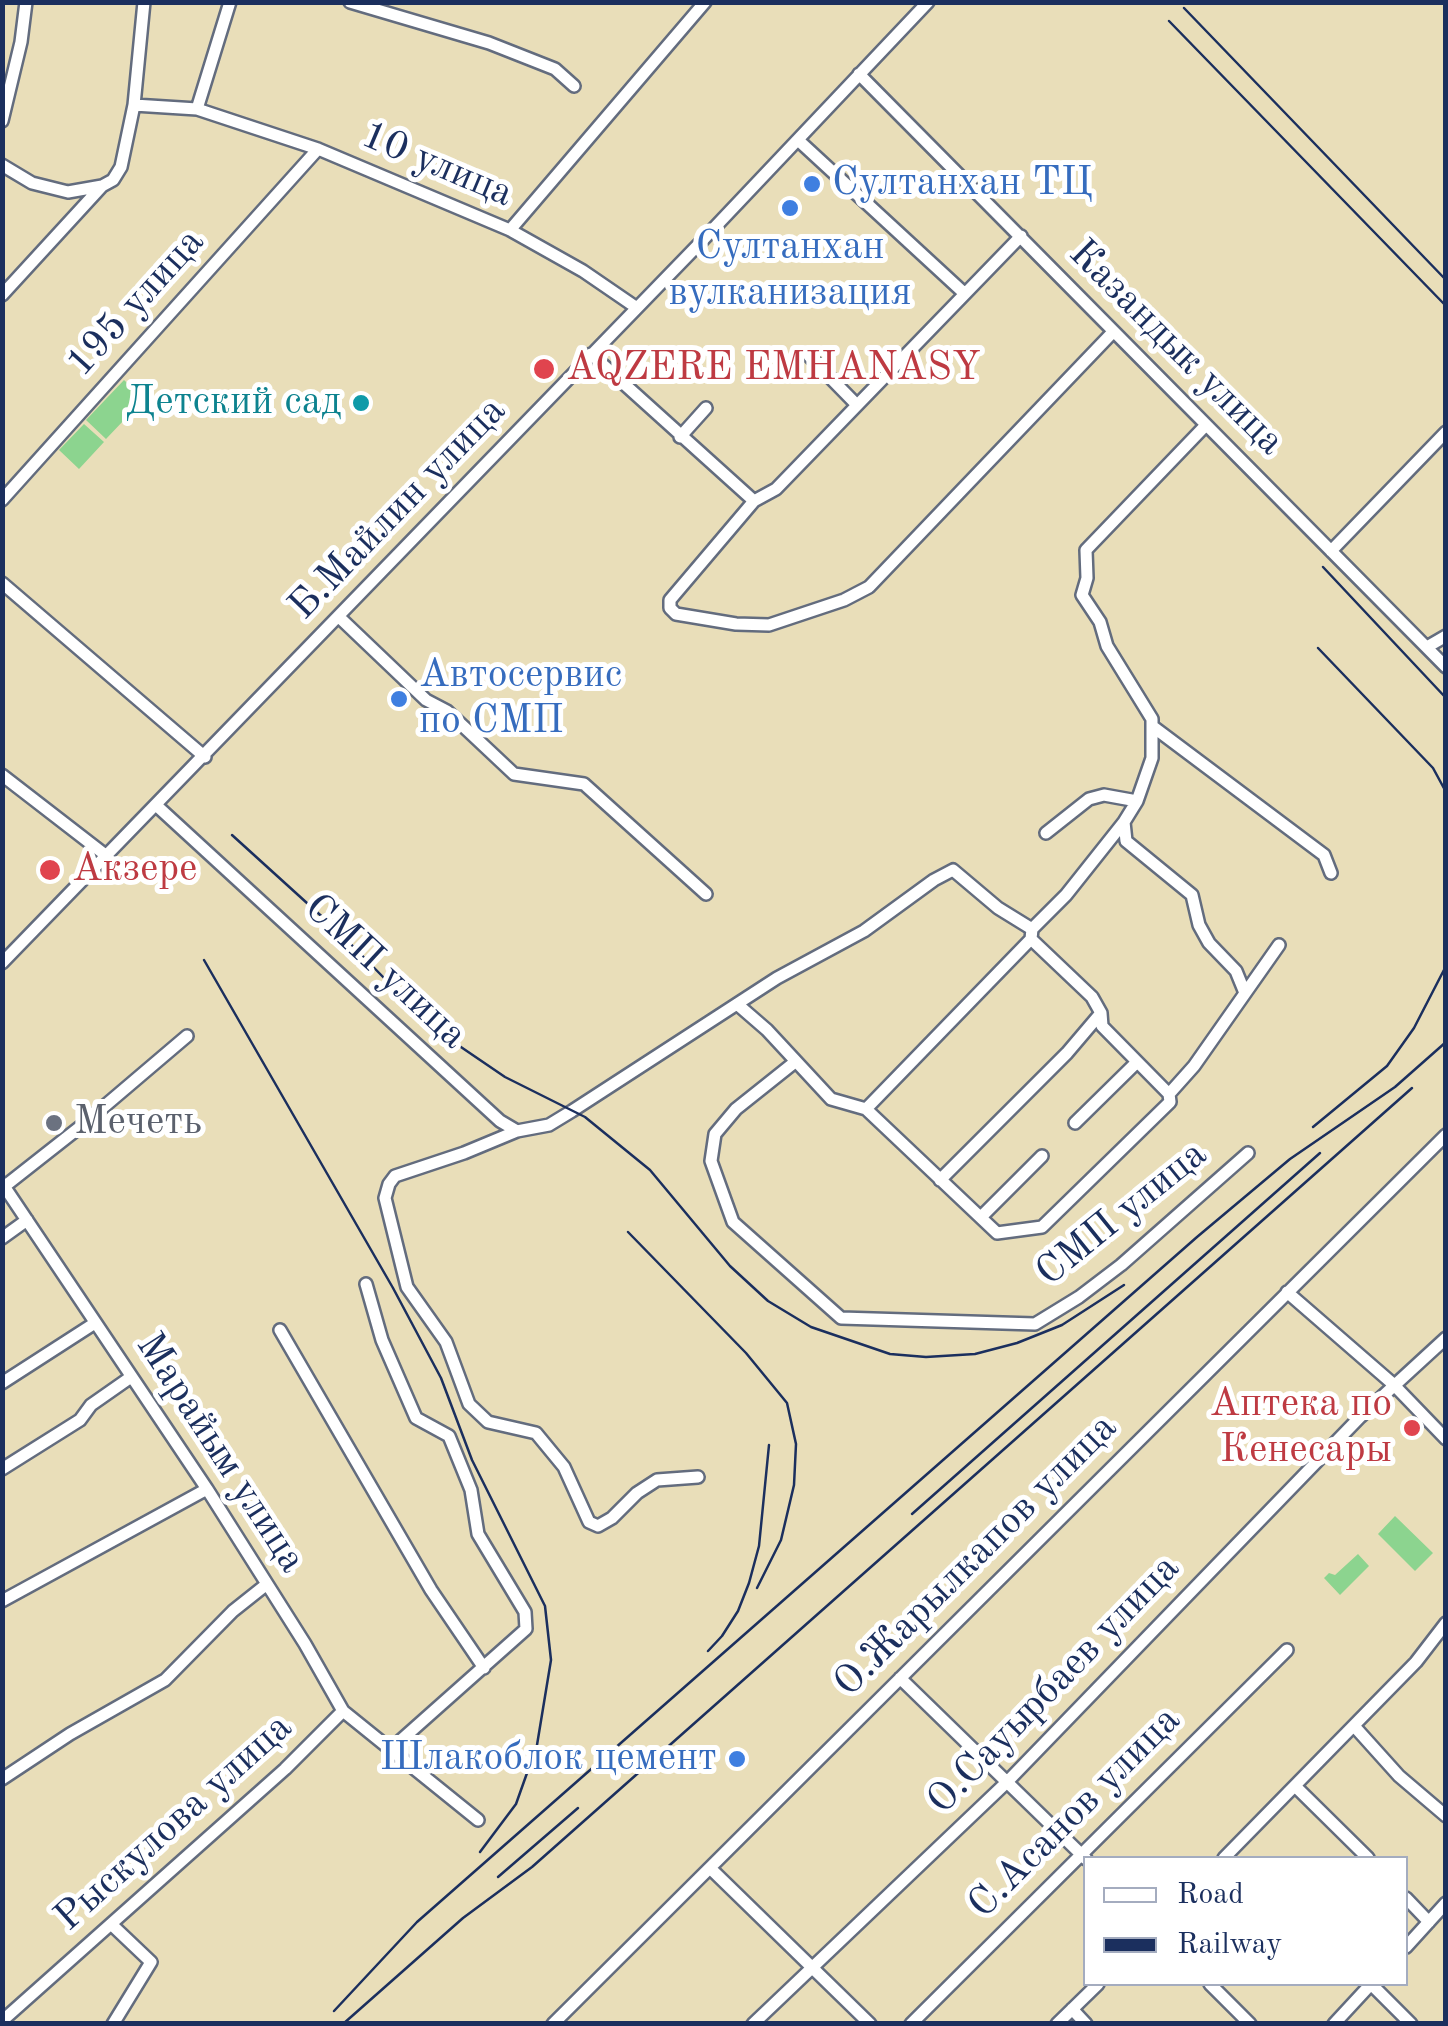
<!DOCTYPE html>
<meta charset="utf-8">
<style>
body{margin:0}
#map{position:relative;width:1448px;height:2026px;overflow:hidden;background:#e9deb9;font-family:"Old Standard TT",serif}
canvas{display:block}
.frame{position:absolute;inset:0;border:5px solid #1b2f5e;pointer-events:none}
.legend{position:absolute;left:1083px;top:1856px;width:325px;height:130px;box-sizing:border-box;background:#fff;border:2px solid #a4acbf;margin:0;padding:12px 18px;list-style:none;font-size:30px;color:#1b2f5e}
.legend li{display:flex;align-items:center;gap:20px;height:50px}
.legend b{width:50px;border:2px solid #a4acbf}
</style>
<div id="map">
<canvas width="1448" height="2026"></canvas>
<div class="frame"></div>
<ul class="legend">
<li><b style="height:12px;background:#fff"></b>Road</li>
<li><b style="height:12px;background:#1b2f5e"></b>Railway</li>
</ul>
</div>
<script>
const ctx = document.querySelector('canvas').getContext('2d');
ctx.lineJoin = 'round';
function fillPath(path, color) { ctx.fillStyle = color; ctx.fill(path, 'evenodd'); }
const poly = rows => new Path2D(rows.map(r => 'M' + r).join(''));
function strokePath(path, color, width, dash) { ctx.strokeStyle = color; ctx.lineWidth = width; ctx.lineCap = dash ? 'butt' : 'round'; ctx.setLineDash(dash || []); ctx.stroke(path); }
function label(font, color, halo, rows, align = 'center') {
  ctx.font = font + ' "Old Standard TT",serif'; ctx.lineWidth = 10; ctx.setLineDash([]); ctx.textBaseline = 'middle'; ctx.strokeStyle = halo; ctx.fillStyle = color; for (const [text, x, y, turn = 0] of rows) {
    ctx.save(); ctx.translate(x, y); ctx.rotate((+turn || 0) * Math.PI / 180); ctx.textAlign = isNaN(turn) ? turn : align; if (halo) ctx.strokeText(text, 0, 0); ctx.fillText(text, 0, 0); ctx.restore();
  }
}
const green = poly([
 [124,380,144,399,106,439,86,420],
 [84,424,104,442,79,469,59,450],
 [1395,1516,1433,1553,1415,1571,1378,1534],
 [1358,1554,1369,1566,1340,1595,1324,1578,1329,1573,1335,1575]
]);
const minor = poly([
 [350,2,489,43,555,69,574,86],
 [859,74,1446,667],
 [134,105,197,109,318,149,510,230,583,271,637,308],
 [197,109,230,2],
 [2,121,21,42,26,2],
 [798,140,964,293],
 [2,165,32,183,68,192,102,186],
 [510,230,705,2],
 [1021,236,776,489,754,501,670,600,670,608,676,614,736,624,769,625,844,600,869,587,1113,332],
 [2,295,102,186,113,180,121,167,134,105,144,2],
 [591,354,754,501],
 [809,356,856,404],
 [680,437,706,408],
 [2,500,318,149],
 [1331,551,1446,432],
 [2,583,205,757],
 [339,617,426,700,447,711,514,774,584,784,706,894],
 [1427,647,1446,636],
 [1152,726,1324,855,1331,873],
 [2,775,108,857],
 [157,806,500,1121,517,1131,549,1125,572,1111,777,978,864,931,934,880,953,870,998,908,1032,929],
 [1124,822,1126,841,1192,895,1199,925,1209,943,1236,971,1245,993],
 [1046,833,1089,799,1104,795,1137,801],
 [2,963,699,244,928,2],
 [737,1004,767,1030,831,1099,866,1109,997,1233,1042,1227,1170,1102,1169,1094,1102,1026,1101,1013,1092,997,1031,939],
 [795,1062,736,1109,715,1134,711,1161,733,1222,841,1318,1035,1324,1079,1297,1121,1265,1248,1153],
 [1169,1094,1194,1066,1279,945],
 [866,1109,1031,939,1032,929,1066,895,1124,822,1137,801,1152,758,1152,719,1107,646,1100,622,1082,595,1087,578,1086,550,1206,425],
 [1075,1123,1136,1063],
 [517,1131,464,1153,395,1176,389,1184,385,1198,407,1287,446,1342,469,1404,488,1422,536,1433,564,1467,589,1522,598,1526,612,1518,637,1493,657,1480,698,1477],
 [940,1180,1067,1053,1101,1013],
 [2,1183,207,1489,305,1644,343,1711,478,1820],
 [5,1186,80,1127,187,1036],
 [981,1217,1042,1156],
 [2,1238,27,1220],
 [366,1284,382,1340,416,1418,449,1436,471,1490,478,1534,525,1612,526,1629,391,1749],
 [1287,1292,1393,1384,1446,1439],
 [280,1330,431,1590,484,1668],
 [2,1383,95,1323],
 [2,1469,80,1420,91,1405,131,1377],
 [2,1601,207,1489],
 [900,1678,1086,1859],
 [1354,1726,1399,1776,1446,1816],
 [2,1779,70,1734,165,1680,233,1611,267,1584],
 [1295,1786,1368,1858],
 [1224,1858,1416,1662,1446,1623],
 [710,1868,870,2024],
 [1406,1898,1429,1922],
 [111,1924,151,1962,113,2024],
 [1406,1947,1446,1903],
 [1210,1984,1250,2024],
 [1371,1984,1411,2024],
 [1072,2009,1086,2024],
 [2,2021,285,1769,343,1711],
 [553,2024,1446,1135],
 [753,2024,1007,1782,1360,1417,1446,1338],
 [911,2024,1287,1650],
 [1057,2024,1098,1984],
 [1334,2024,1371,1984]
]);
const rail = poly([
 [1184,8,1446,280],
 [1169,21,1446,306],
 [1323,567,1446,698],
 [1318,648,1433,768,1446,792],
 [232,835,340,933,433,1028,505,1077,585,1117,650,1170,730,1266,768,1301,811,1327,890,1354,926,1357,975,1354,1017,1343,1062,1325,1124,1285],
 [204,960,393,1288,441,1378,472,1460,545,1606,551,1660,537,1745,516,1804,480,1852],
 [1313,1127,1387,1066,1414,1028,1446,966],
 [628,1232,746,1353,787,1403,796,1444,794,1485,781,1540,757,1588],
 [912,1514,1320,1153],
 [708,1651,722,1636,738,1611,749,1583,759,1546,769,1445],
 [498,1877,578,1808],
 [334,2011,417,1922,1197,1237,1290,1159,1395,1087,1446,1042],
 [343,2024,463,1918,532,1867,1412,1088]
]);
const markers = [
 [812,184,10,"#3f7fe0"],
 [790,208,10,"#3f7fe0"],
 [544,369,12,"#e0444e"],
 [361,403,10,"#0f9aa8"],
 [399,699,10,"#3f7fe0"],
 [50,870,12,"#e0444e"],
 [54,1123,10,"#6b7280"],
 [1412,1428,10,"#e0444e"],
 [737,1759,10,"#3f7fe0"]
];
const streetNames = [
 ["10 улица",437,165,23],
 ["195 улица",136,303,-48],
 ["Казандык улица",1176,348,45],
 ["Б.Майлин улица",398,509,-46],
 ["СМП улица",385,972,43],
 ["СМП улица",1122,1214,-39],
 ["Марайым улица",220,1453,57],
 ["О.Жарылкапов улица",976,1556,-45],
 ["О.Сауырбаев улица",1054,1685,-46],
 ["С.Асанов улица",1075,1813,-45],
 ["Рыскулова улица",174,1823,-42]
];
const shopNames = [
 ["Султанхан ТЦ",832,184],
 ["Султанхан",790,248,"center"],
 ["вулканизация",790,294,"center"],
 ["Автосервис",419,676],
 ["по СМП",419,722],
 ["Шлакоблок цемент",717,1759,"right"]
];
const healthNames = [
 ["AQZERE EMHANASY",566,369],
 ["Акзере",72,870],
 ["Аптека по",1392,1405,"right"],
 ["Кенесары",1392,1451,"right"]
];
const cultureNames = [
 ["Детский сад",341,403]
];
const worshipNames = [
 ["Мечеть",74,1123]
];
fillPath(green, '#8cd48f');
strokePath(minor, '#636c7e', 16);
strokePath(minor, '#fff', 11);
strokePath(rail, '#1b2f5e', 2.5);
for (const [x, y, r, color] of markers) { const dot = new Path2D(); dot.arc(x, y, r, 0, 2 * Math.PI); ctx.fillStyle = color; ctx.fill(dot); strokePath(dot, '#fff', 4); }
label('40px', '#1b2f5e', '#fff', streetNames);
label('40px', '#366cbe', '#fff', shopNames, 'left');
label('40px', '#be3a42', '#fff', healthNames, 'left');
label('40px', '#0d838f', '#fff', cultureNames, 'right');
label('40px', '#5b616d', '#fff', worshipNames, 'left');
</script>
